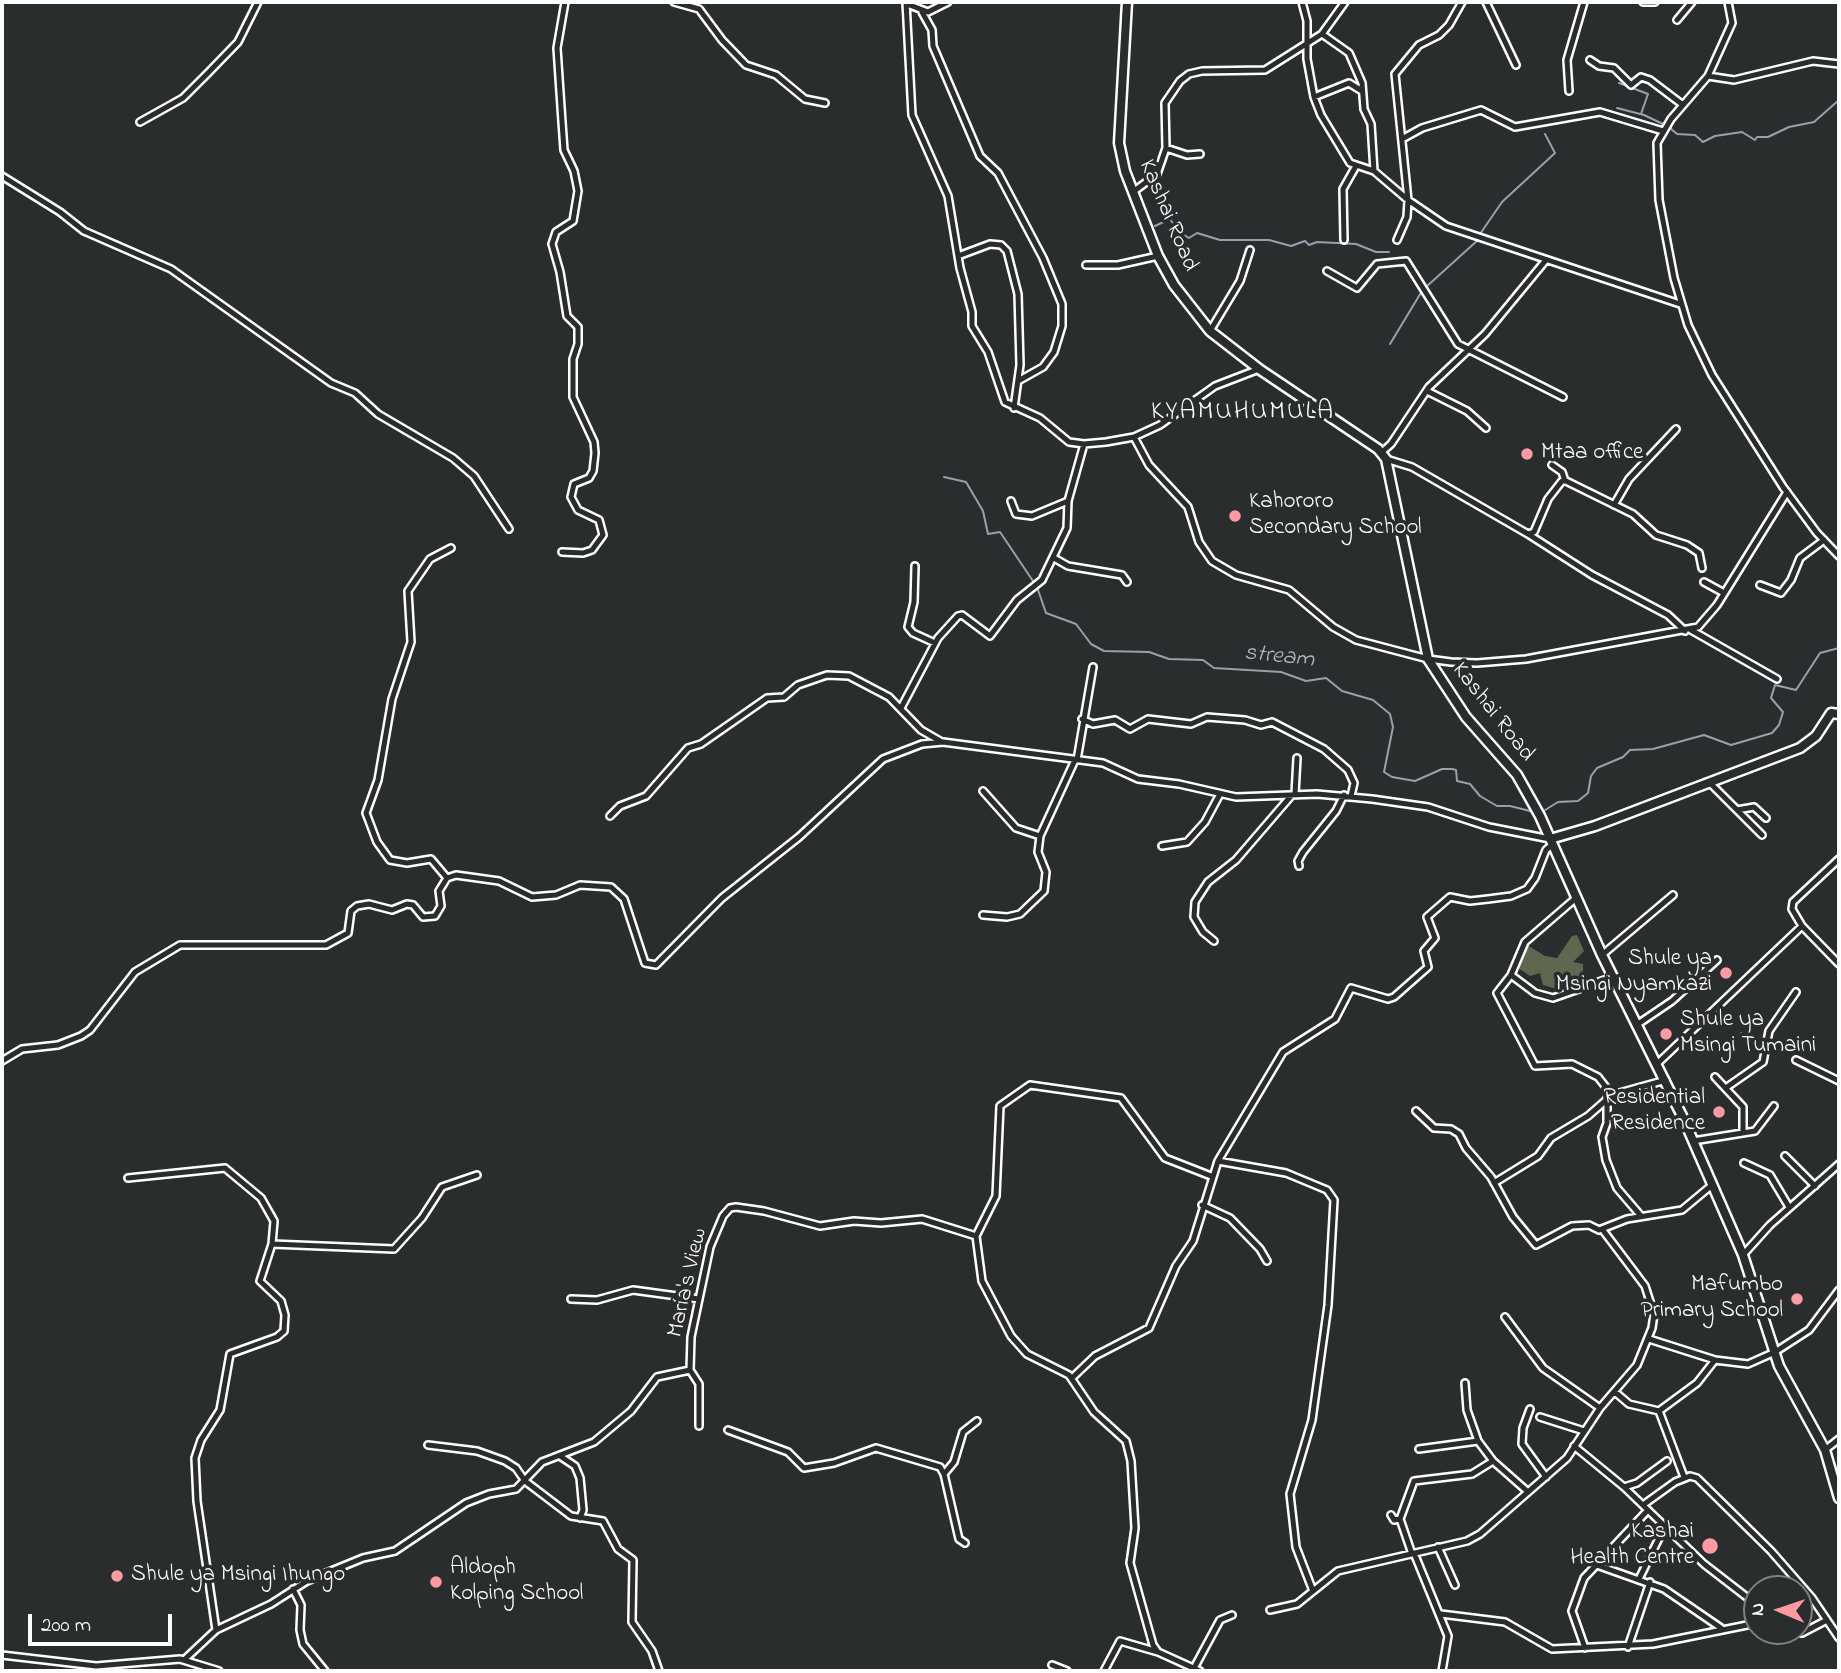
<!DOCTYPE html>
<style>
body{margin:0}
#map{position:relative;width:1841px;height:1673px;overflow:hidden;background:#2a2d2e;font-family:"Indie Flower",sans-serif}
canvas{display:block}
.frame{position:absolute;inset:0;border:4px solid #fff;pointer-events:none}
.north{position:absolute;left:1743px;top:1575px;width:70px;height:70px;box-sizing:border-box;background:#2a2d2e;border:2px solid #7f8182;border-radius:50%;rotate:272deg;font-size:19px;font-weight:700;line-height:28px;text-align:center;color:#fff}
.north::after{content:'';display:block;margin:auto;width:24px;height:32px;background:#ff9aa2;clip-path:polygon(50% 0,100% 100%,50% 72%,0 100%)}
.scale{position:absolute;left:28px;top:1614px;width:144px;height:32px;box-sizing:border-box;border:4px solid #fff;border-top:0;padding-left:9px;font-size:21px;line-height:24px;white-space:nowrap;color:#fff;-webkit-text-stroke:5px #2a2d2e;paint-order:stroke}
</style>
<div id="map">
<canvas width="1841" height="1673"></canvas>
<div class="frame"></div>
<div class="north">N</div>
<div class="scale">200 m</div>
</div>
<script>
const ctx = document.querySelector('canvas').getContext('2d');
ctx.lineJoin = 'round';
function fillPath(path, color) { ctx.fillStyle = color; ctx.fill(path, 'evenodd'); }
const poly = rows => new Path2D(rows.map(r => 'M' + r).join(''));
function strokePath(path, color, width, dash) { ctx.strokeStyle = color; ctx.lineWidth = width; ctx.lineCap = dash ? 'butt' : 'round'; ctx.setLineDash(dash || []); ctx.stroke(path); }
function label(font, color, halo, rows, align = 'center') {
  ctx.font = font + ' "Indie Flower",sans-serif'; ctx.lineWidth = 7; ctx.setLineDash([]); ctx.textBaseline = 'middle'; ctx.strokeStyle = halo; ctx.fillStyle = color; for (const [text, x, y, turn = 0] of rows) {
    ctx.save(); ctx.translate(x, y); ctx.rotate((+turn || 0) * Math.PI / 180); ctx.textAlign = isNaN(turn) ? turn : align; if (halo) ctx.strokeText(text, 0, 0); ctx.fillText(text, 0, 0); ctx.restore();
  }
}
const green = poly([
 [1577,935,1584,951,1573,962,1583,964,1583,976,1576,983,1565,983,1557,989,1543,985,1540,973,1530,976,1518,968,1527,945,1545,956,1557,958,1572,936]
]);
const stream = poly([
 [1619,83,1648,94,1641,114],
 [1617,108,1644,115,1665,125],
 [1670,128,1677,134,1695,135,1703,142,1715,136,1742,132,1755,140,1757,137,1768,137,1789,127,1814,122,1839,100],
 [1155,226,1170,219,1178,231,1189,238,1197,233,1220,240,1269,240,1291,246,1305,241,1309,245,1317,242,1356,244,1376,252,1389,252],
 [1480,234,1502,202,1555,153,1545,134],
 [1426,287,1478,240],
 [1390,344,1422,291],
 [944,477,966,482,983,511,988,534,1000,532,1037,587,1046,613,1076,624,1091,644,1104,651,1149,652,1169,659,1203,660,1214,668,1281,672,1306,681,1326,678,1342,691,1373,700,1390,714,1393,727,1384,772,1392,777,1415,781,1442,769,1452,769,1456,770,1457,781,1470,784,1480,796,1497,806,1510,806,1534,812],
 [1542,812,1558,802,1578,801,1588,793,1591,776,1597,768,1623,757,1630,750,1653,749,1704,735,1731,745,1772,733,1779,725,1783,712,1771,698,1775,685,1796,690,1820,653,1839,648]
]);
const street = poly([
 [674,2,699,9,722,40,746,65,776,75,805,99,825,103],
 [906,2,912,115,948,196,960,268,972,312,972,326,988,352,1005,402,1040,418,1069,442,1084,444,1106,442,1134,437,1160,425,1215,386,1259,369],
 [1302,2,1307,21,1307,59,1314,97,1321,115,1350,163,1374,171,1408,200,1446,226,1680,304],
 [1486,2,1516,65],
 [1643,2,1655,2],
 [1728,2,1732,23,1708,76,1671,119,1657,143,1659,200,1674,278,1688,325,1712,375,1783,487,1817,533,1839,556],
 [907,4,928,12,948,2],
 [922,12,932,30,933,46,980,156,998,173,1043,258,1062,304,1062,326,1054,352,1043,367,1018,381],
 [1677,20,1692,2],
 [1322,34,1349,53,1362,83,1364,109,1371,124,1374,171],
 [1590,60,1599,66,1614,68,1631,85,1641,77,1650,80,1683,105],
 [1708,76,1734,80,1813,61,1839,64],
 [1569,91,1567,60,1584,2],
 [1314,97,1349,83,1362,91],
 [140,122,183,98,208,73,238,42,258,2],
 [1402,139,1422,128,1481,110,1515,127,1600,112,1663,131],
 [1166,148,1187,155,1200,154],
 [2,176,60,212,84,231,171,269,331,383,355,393,378,414,453,458,474,476,509,529],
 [1133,192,1157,174,1166,148,1165,103,1180,81,1189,74,1202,71,1265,70,1322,34,1345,2],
 [1344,240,1343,189,1356,166],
 [1397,240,1407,217,1408,200,1395,74,1419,45,1439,35,1449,25,1462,2],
 [958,256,990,244,1001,245,1007,251,1018,294,1020,365,1014,408],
 [1086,265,1118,265,1158,256],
 [1327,271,1357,288,1377,264,1406,261,1458,344,1563,397],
 [1210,331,1240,281,1250,250],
 [1427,391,1467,411,1486,428],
 [1134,437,1149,465,1188,507,1199,542,1212,561,1236,575,1289,590,1333,627,1356,640,1428,659,1451,662,1477,663,1526,659,1698,627,1717,605,1787,492],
 [1382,452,1391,444,1429,387,1485,334,1546,260],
 [1386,459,1412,467,1528,534,1534,532,1548,499,1562,481,1566,481,1633,514,1656,535,1687,545,1699,553,1702,568],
 [1552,465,1562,472,1565,481],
 [1011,501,1016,514,1032,516,1068,501],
 [1614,505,1629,479,1676,429],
 [1528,534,1592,575,1668,615,1685,631],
 [562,552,583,553,592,550,603,535,599,520,578,510,571,497,574,484,589,478,593,471,595,453,594,442,573,397,573,359,578,344,578,327,567,316,560,272,552,244,556,232,573,221,578,191,574,171,564,150,562,122,557,48,565,2],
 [1054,558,1068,566,1122,575,1127,582],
 [915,566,914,602,908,627,913,633,935,643],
 [1704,582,1724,593],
 [1760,585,1781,593,1791,580,1800,558,1824,540],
 [1691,630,1777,679],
 [901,708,938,638,958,616,962,615,990,636,1017,600,1042,580,1067,528,1068,501,1084,444],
 [1082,719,1093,724,1115,720,1130,729,1148,719,1191,724,1207,717,1245,720,1261,725,1272,722,1324,749,1348,770,1354,783,1351,796],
 [1077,760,1093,667],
 [1710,783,1762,835],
 [983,791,1016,828,1040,836],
 [1295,794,1297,758],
 [1737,810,1754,807,1766,818],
 [610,816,620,806,646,796,688,748,701,744,767,698,784,697,798,685,827,675,849,676,889,697,921,730,940,741],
 [1162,846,1187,842,1205,822,1220,794],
 [1839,859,1793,902,1792,909,1802,926,1839,964],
 [1299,866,1298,861,1303,852,1336,811,1344,795],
 [447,878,431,859,407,863,390,860,377,842,366,813,378,780,392,699,411,642,408,591,430,559,451,548],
 [1576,898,1525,942,1511,975,1497,993,1535,1066,1572,1064,1598,1077,1612,1095],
 [983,915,1007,917,1020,914,1044,891,1046,872,1038,852,1040,836,1075,760],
 [1214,941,1203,932,1194,917,1195,902,1208,882,1236,860,1291,796],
 [1602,955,1673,895],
 [1511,975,1535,993,1553,998,1613,977],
 [1638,1024,1672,1001,1717,960],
 [1796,1060,1839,1081],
 [2,1061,22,1049,58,1045,81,1036,90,1030,135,972,180,945,326,945,348,933,351,911,357,906,369,904,392,910,407,904,413,905,423,917,435,916,441,906,439,891,447,878,456,875,499,881,532,897,556,895,580,885,611,887,624,899,645,963,656,965,722,898,799,837,883,759,922,744,943,742,1103,763,1138,779,1179,784,1236,797,1317,794,1372,799,1428,807,1489,827,1550,839],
 [1658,1063,1802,926],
 [1715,1077,1743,1107,1743,1133],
 [1727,1087,1763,1062,1769,1031,1796,992],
 [1607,1098,1607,1123,1602,1137,1606,1160,1617,1188,1641,1216],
 [1416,1111,1434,1128,1451,1129,1459,1134,1466,1148,1491,1177,1513,1217,1536,1245,1572,1226,1589,1225,1599,1230,1627,1219,1682,1210,1712,1185],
 [1693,1141,1755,1131,1774,1106],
 [1785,1156,1815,1186],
 [1218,1161,1286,1173,1327,1190,1334,1200,1328,1305,1312,1420,1290,1494,1296,1547,1313,1591],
 [1744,1163,1770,1175,1789,1207],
 [128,1178,225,1168,261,1198,274,1221,272,1244,260,1281,281,1301,285,1315,284,1331,277,1337,230,1354,220,1410,201,1440,195,1458,197,1501,216,1630],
 [1494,1183,1538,1156,1551,1138,1588,1116,1612,1095,1666,1080],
 [1202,1205,1230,1218,1260,1249,1267,1261],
 [976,1236,996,1196,1000,1106,1030,1085,1121,1098,1165,1158,1211,1176],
 [272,1244,394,1249,422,1218,442,1187,477,1175],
 [1743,1255,1770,1225,1839,1164],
 [571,1299,597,1300,633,1290,699,1299],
 [1505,1317,1543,1368,1600,1408],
 [1649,1339,1715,1360,1748,1364,1775,1352,1809,1330,1839,1290],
 [690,1370,699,1384,699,1426],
 [1072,1378,1095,1356,1149,1328,1176,1266,1193,1241,1218,1161,1283,1052,1335,1019,1351,988,1388,999,1394,997,1428,967,1424,951,1435,938,1427,917,1450,897,1470,901,1488,899,1511,896,1527,889,1535,878,1546,850,1553,844],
 [1465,1383,1467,1410,1478,1441,1493,1461,1527,1491],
 [1615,1392,1629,1404,1659,1411,1684,1477],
 [1530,1409,1523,1428,1522,1444,1546,1477],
 [1659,1411,1697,1383,1715,1360],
 [1540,1417,1584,1431],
 [728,1430,788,1452,804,1468,834,1463,876,1448,940,1467,944,1474,959,1539,965,1543],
 [428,1445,477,1451,505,1461,516,1468,525,1481,571,1516,603,1521,618,1549,633,1560,632,1622,652,1651,659,1671],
 [1574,1446,1624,1487,1704,1564,1757,1605],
 [1419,1449,1478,1441],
 [1825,1450,1839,1439],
 [560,1456,575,1466,580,1478,583,1510,580,1518],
 [944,1474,954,1462,963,1432,977,1421],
 [1624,1487,1637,1483,1667,1461],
 [1643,1505,1675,1482,1690,1476,1697,1478,1771,1551,1812,1598,1839,1638],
 [1391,1515,1394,1520,1400,1519,1414,1481,1472,1474,1493,1461],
 [1400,1519,1412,1554],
 [1438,1547,1455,1585],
 [1414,1553,1448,1636,1442,1671],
 [1594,1564,1664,1589,1721,1628],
 [1639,1579,1664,1528],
 [293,1589,301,1605,300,1630,303,1644,325,1671],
 [1270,1610,1297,1604,1338,1571,1467,1541,1480,1534,1567,1458,1600,1408,1637,1365,1652,1328,1654,1314,1645,1286,1602,1229],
 [1441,1614,1505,1622,1552,1649,1653,1644,1757,1623],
 [1785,1631,1802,1633,1827,1620],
 [1628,1647,1650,1582],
 [1585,1648,1572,1611,1584,1578,1648,1510],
 [2,1655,96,1666,180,1659,219,1671],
 [184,1660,216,1630,271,1604,307,1581,363,1558,395,1551,466,1503,489,1494,516,1489,542,1462,594,1442,631,1411,657,1377,690,1370,691,1337,710,1247,723,1216,730,1208,736,1207,764,1211,820,1226,854,1221,881,1223,922,1219,976,1236,982,1281,1011,1336,1027,1354,1069,1375,1094,1412,1126,1441,1131,1461,1135,1528,1130,1563,1153,1645,1158,1652,1200,1671],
 [1052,1665,1067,1671],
 [1193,1670,1220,1620,1232,1615],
 [1104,1671,1120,1641,1158,1652]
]);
const secondary = poly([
 [1127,2,1119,143,1125,171,1158,256,1174,285,1210,331,1259,369,1378,449,1386,459,1428,659,1466,717,1517,775,1540,816,1602,955,1684,1120,1743,1255,1779,1366,1825,1450,1839,1498],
 [1550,839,1595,826,1800,748,1816,736,1831,713,1839,714]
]);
const markers = [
 [1527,454,7,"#ff9aa2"],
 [1235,516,7,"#ff9aa2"],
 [1726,973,7,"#ff9aa2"],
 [1666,1034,7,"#ff9aa2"],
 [1719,1112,7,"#ff9aa2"],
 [1797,1299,7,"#ff9aa2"],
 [1710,1546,9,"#ff9aa2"],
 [117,1576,7,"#ff9aa2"],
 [436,1582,7,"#ff9aa2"]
];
const streetNames = [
 ["Kashai Road",1167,216,67],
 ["Kashai Road",1492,713,52],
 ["Maria's View",689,1283,-77]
];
const poiNames = [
 ["Mtaa office",1541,454],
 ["Kahororo",1249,503],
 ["Secondary School",1249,529],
 ["Shule ya",1712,960,"right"],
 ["Msingi Nyamkazi",1712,986,"right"],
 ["Shule ya",1680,1021],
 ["Msingi Tumaini",1680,1047],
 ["Residential",1705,1099,"right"],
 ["Residence",1705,1125,"right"],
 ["Mafumbo",1783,1286,"right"],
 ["Primary School",1783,1312,"right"],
 ["Kashai",1694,1533,"right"],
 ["Health Centre",1694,1559,"right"],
 ["Aldoph",450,1569],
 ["Kolping School",450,1595],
 ["Shule ya Msingi Ihungo",131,1576]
];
const waterNames = [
 ["stream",1279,658,6]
];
const quarterNames = [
 ["KYAMUHUMULA",1243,414]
];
fillPath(green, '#5e684f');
strokePath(stream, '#96a1ab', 2);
strokePath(street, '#fff', 10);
strokePath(secondary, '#fff', 13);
strokePath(street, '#2a2d2e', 5);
strokePath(secondary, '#2a2d2e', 8);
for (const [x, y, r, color] of markers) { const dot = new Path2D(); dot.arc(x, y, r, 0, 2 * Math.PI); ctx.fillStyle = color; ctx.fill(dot); strokePath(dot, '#2a2d2e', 2.5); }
label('23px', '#fff', '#2a2d2e', streetNames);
label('23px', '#fff', '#2a2d2e', poiNames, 'left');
label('italic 24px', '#b0b9c0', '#2a2d2e', waterNames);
ctx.letterSpacing = '2px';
label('26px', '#fff', '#2a2d2e', quarterNames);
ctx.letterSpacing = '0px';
</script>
